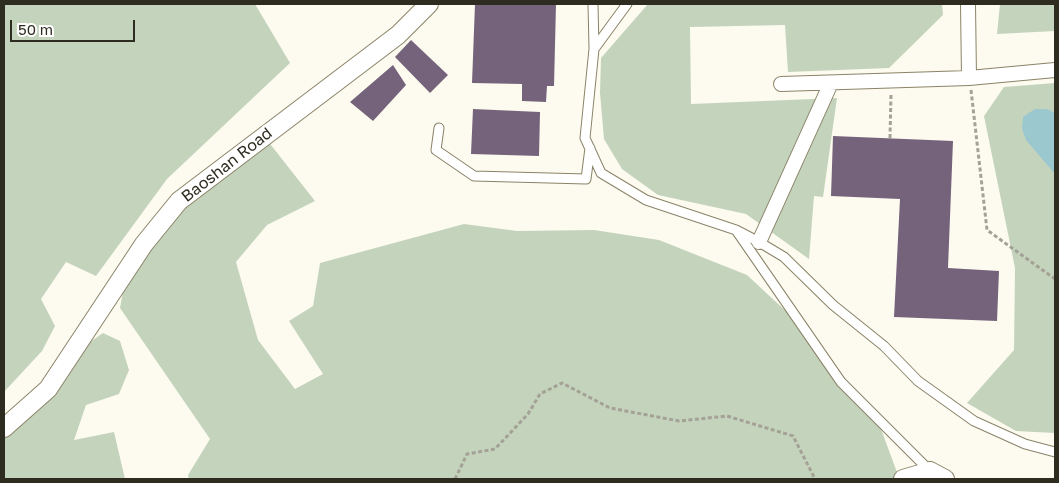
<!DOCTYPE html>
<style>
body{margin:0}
#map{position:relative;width:1059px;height:483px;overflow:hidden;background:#fdfbef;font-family:"Golos Text",sans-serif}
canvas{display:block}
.frame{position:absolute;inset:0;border:5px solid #2e2b20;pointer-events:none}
.scale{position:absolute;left:10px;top:20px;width:125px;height:22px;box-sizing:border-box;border:2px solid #2e2b20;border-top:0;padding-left:6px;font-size:15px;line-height:18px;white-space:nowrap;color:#2e2b20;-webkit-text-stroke:4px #fff;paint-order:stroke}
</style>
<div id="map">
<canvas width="1059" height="483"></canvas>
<div class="frame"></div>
<div class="scale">50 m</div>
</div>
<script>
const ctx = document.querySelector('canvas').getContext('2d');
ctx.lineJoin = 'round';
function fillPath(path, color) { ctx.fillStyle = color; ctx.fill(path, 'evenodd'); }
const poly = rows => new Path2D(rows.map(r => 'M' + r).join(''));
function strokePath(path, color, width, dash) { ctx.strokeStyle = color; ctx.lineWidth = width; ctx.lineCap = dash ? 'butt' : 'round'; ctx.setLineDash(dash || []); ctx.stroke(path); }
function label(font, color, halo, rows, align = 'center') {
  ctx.font = font + ' "Golos Text",sans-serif'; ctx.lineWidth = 5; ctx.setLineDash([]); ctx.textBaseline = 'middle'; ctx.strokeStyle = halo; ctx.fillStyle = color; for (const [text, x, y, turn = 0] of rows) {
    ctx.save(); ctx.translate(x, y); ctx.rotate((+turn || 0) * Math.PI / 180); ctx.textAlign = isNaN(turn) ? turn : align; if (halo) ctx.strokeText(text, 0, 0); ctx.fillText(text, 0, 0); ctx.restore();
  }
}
const green = poly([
 [4,4,255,4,290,63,167,179,96,276,66,262,41,299,55,326,42,351,4,392],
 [648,4,942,4,943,15,889,68,788,72,785,25,690,27,691,104,837,98,823,197,814,196,809,259,746,214,658,195,622,169,604,139,600,93,601,58],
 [1000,4,1055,4,1055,31,997,34],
 [1055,83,1055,433,1016,431,967,403,1014,350,1015,268,984,116,1004,87],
 [267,140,315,201,267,225,236,262,258,340,295,389,323,374,289,321,313,306,320,263,464,224,517,231,594,230,659,240,747,275,803,327,826,368,881,429,898,475,902,479,189,479,188,475,210,439,120,308,125,280,181,208],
 [103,333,120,341,129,370,119,394,86,405,74,440,114,432,125,479,4,479,4,432,80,349]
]);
const water = poly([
 [1035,109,1047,109,1055,113,1055,174,1026,140,1022,128,1023,117]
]);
const building = poly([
 [475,4,556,4,554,86,547,86,546,102,522,101,522,84,472,83],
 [411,40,448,75,430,93,395,57],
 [393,65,406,85,373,121,350,102],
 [473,109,540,112,539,156,471,154],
 [833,136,953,141,948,268,999,271,997,321,894,317,900,199,831,196]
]);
const path = poly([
 [971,90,987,230,1055,279],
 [890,138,891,94],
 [455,479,467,454,495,449,528,414,540,394,562,383,610,408,679,421,727,416,793,436,815,479]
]);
const service = poly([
 [593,4,594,48],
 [627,4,594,49,585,138,601,173,646,200,736,230,759,242,784,257,833,305,884,346,918,381,974,421,1025,444,1055,452],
 [439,128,436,150,474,176,586,179,590,148],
 [736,230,841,382,930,471]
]);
const pedestrian = poly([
 [968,4,969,78,1055,70],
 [781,84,969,78],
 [759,242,831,83]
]);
const minor = poly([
 [4,428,48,389,144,244,179,201,398,35,429,4],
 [930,471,945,479],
 [903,479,930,471]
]);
const streetNames = [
 ["Baoshan Road",227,165,-38]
];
fillPath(green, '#c4d3bc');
fillPath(water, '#9ac8ce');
fillPath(building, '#74637a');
strokePath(service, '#8a8368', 11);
strokePath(pedestrian, '#8a8368', 16);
strokePath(minor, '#8a8368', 20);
strokePath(path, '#a4a196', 3, [4, 2.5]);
strokePath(service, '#fff', 9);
strokePath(pedestrian, '#fff', 14);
strokePath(minor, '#fff', 18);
label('16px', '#2e2b20', '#fff', streetNames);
</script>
